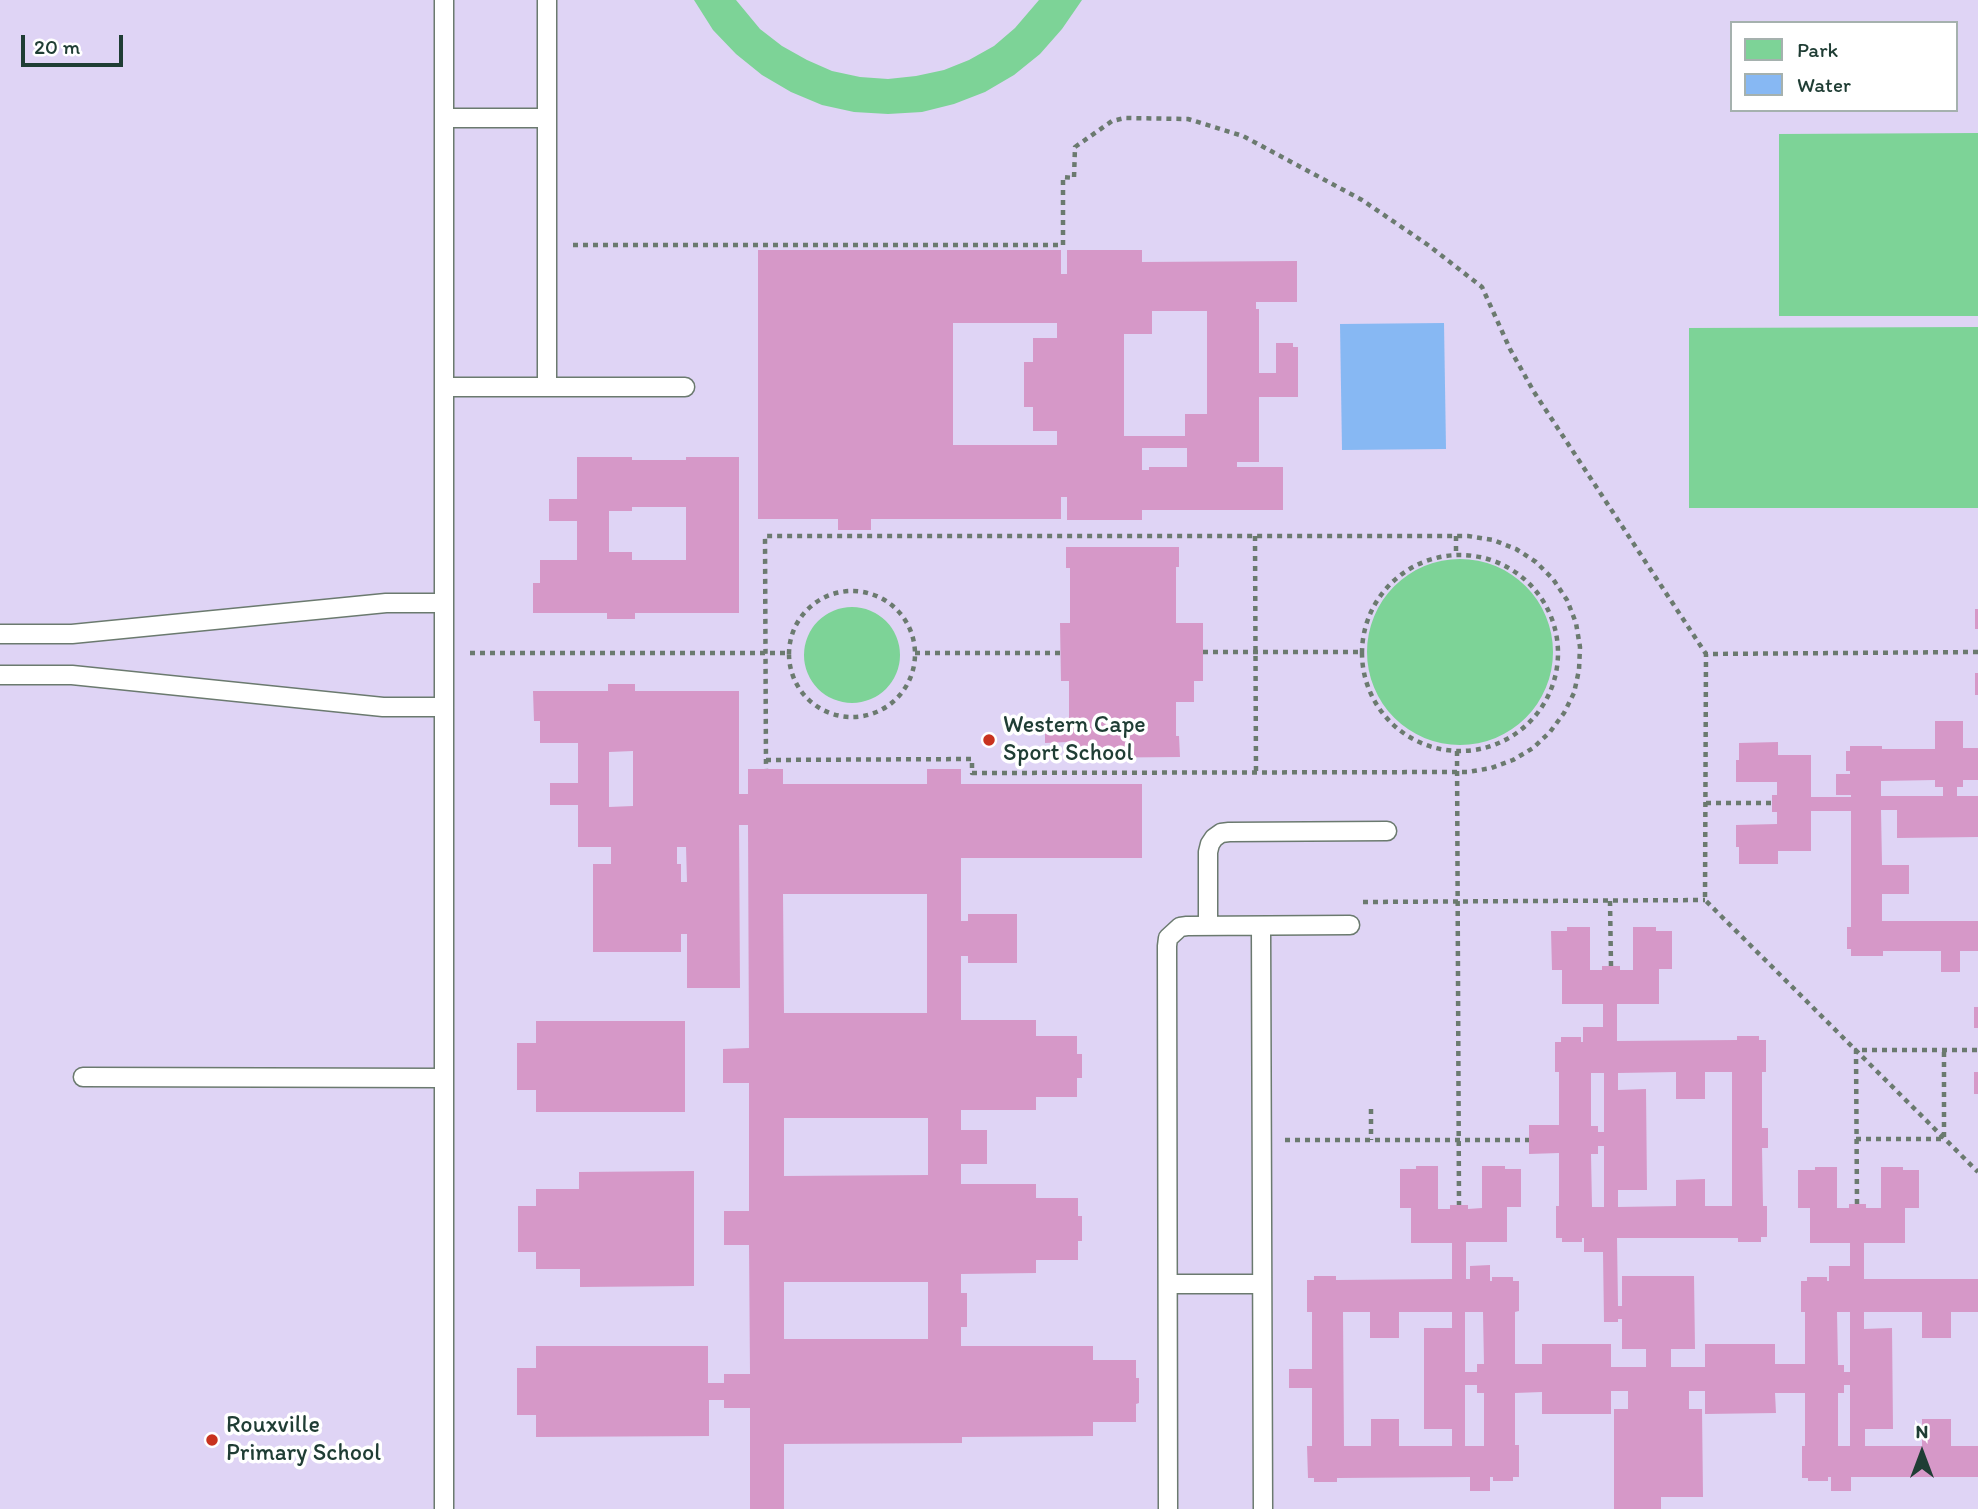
<!DOCTYPE html>
<style>
body{margin:0}
#map{position:relative;width:1978px;height:1509px;overflow:hidden;background:#f9ecdd;font-family:Itim,sans-serif}
canvas{display:block}
.legend{position:absolute;left:1730px;top:21px;width:228px;height:91px;box-sizing:border-box;background:#fff;border:2px solid #a5b1ae;margin:0;padding:9px 12px;list-style:none;font-size:21px;color:#1f3d34}
.legend li{display:flex;align-items:center;gap:14px;height:35px}
.legend b{width:35px;border:2px solid #a5b1ae}
.north{position:absolute;left:1887px;top:1418px;width:70px;height:70px;-webkit-text-stroke:5px #fff;paint-order:stroke;rotate:0deg;font-size:19px;font-weight:700;line-height:28px;text-align:center;color:#1f3d34}
.north::after{content:'';display:block;margin:auto;width:24px;height:32px;background:#1f3d34;clip-path:polygon(50% 0,100% 100%,50% 72%,0 100%)}
.scale{position:absolute;left:21px;top:35px;width:102px;height:32px;box-sizing:border-box;border:4px solid #1f3d34;border-top:0;padding-left:9px;font-size:21px;line-height:24px;white-space:nowrap;color:#1f3d34;-webkit-text-stroke:5px #fff;paint-order:stroke}
</style>
<div id="map">
<canvas width="1978" height="1509"></canvas>
<ul class="legend">
<li><b style="height:19px;background:#7dd397"></b>Park</li>
<li><b style="height:19px;background:#87b8f3"></b>Water</li>
</ul>
<div class="north">N</div>
<div class="scale">20 m</div>
</div>
<script>
const ctx = document.querySelector('canvas').getContext('2d');
ctx.lineJoin = 'round';
function fillPath(path, color) { ctx.fillStyle = color; ctx.fill(path, 'evenodd'); }
const poly = rows => new Path2D(rows.map(r => 'M' + r).join(''));
function strokePath(path, color, width, dash) { ctx.strokeStyle = color; ctx.lineWidth = width; ctx.lineCap = dash ? 'butt' : 'round'; ctx.setLineDash(dash || []); ctx.stroke(path); }
function label(font, color, halo, rows, align = 'center') {
  ctx.font = font + ' Itim,sans-serif'; ctx.lineWidth = 7; ctx.setLineDash([]); ctx.textBaseline = 'middle'; ctx.strokeStyle = halo; ctx.fillStyle = color; for (const [text, x, y, turn = 0] of rows) {
    ctx.save(); ctx.translate(x, y); ctx.rotate((+turn || 0) * Math.PI / 180); ctx.textAlign = isNaN(turn) ? turn : align; if (halo) ctx.strokeText(text, 0, 0); ctx.fillText(text, 0, 0); ctx.restore();
  }
}
const built = poly([
 [0,0,1978,0,1978,1509,0,1509],
 [1731,23,1955,23,1955,110,1731,110]
]);
const green = poly([
 [694,0,736,0,760,29,782,46,807,60,832,71,860,77,888,79,916,76,944,70,969,60,994,46,1015,28,1039,0,1082,0,1062,29,1040,54,1014,75,985,92,954,104,922,112,888,114,854,112,822,105,791,92,762,75,736,54,713,30],
 [1978,133,1978,316,1779,316,1779,134],
 [1978,327,1978,508,1689,508,1689,328],
 '1367 652a93 93 0 1 1 186 0a93 93 0 1 1-186 0Z',
 '804 655a48 48 0 1 1 96 0a48 48 0 1 1-96 0Z'
]);
const water = poly([
 [1444,323,1446,449,1342,450,1340,324]
]);
const building = poly([
 [758,250,1061,250,1061,274,1067,274,1067,250,1142,250,1142,262,1297,261,1297,302,1256,302,1256,309,1259,309,1259,373,1276,373,1276,343,1293,343,1293,347,1298,347,1298,397,1259,397,1259,462,1237,462,1237,467,1283,467,1283,510,1142,510,1142,520,1067,520,1067,497,1061,497,1061,519,871,519,871,530,838,530,838,519,758,519],
 [1152,311,1207,311,1207,414,1185,414,1185,436,1124,436,1124,334,1152,334],
 [953,323,1057,323,1057,338,1033,338,1033,362,1024,362,1024,407,1033,407,1033,431,1057,431,1057,445,953,445],
 [1142,448,1187,448,1187,467,1149,467,1149,470,1142,470],
 [577,457,632,457,632,460,686,460,686,457,739,457,739,613,635,613,635,619,607,619,607,613,533,613,533,583,540,583,540,560,577,560,577,521,549,521,549,499,577,499],
 [632,507,686,507,686,560,632,560,632,552,609,552,609,511,632,511],
 [1066,547,1179,547,1179,567,1176,567,1176,623,1203,623,1203,681,1194,681,1194,702,1176,702,1176,736,1179,736,1180,757,1067,758,1067,742,1045,743,1045,725,1069,725,1069,681,1061,681,1060,623,1070,623,1070,568,1066,568],
 [1975,609,1978,609,1978,629,1975,629],
 [1975,673,1978,673,1978,695,1975,695],
 [608,684,635,684,635,691,739,691,739,794,748,794,748,769,783,769,783,784,927,784,927,769,961,769,961,784,1142,784,1142,858,961,858,961,921,968,921,968,914,1017,914,1017,963,968,963,968,956,961,956,961,1020,1036,1020,1036,1036,1077,1036,1077,1054,1082,1054,1082,1078,1077,1078,1077,1097,1036,1097,1036,1110,961,1110,961,1130,987,1130,987,1164,961,1164,961,1184,1036,1184,1036,1198,1078,1198,1078,1216,1082,1216,1082,1241,1078,1241,1078,1260,1036,1260,1036,1273,961,1274,961,1293,967,1293,967,1327,961,1327,961,1346,1093,1346,1093,1360,1136,1360,1136,1378,1139,1378,1139,1403,1136,1404,1136,1422,1093,1422,1093,1436,962,1437,962,1443,784,1444,784,1509,750,1509,750,1408,724,1408,724,1400,709,1400,709,1436,536,1437,536,1415,517,1415,517,1368,536,1368,536,1346,708,1346,708,1383,724,1383,724,1374,750,1374,749,1245,724,1245,724,1211,749,1211,749,1083,723,1083,723,1049,749,1048,748,825,739,825,740,988,687,988,687,934,681,934,681,952,593,952,593,864,611,864,611,847,578,847,578,805,550,805,550,783,578,783,578,743,540,743,540,721,534,721,533,691,608,691],
 [633,751,633,806,609,807,609,752],
 [677,847,686,847,687,882,681,882,681,864,677,864],
 [783,894,927,894,927,1013,784,1013],
 [784,1118,928,1118,928,1175,784,1176],
 [784,1282,928,1282,928,1339,784,1339],
 [1935,721,1963,721,1963,748,1978,748,1978,780,1963,780,1963,787,1957,787,1957,796,1978,796,1978,837,1897,838,1897,810,1881,810,1882,865,1909,865,1909,894,1882,894,1882,921,1978,921,1978,951,1960,951,1960,972,1941,972,1941,951,1883,951,1883,956,1851,956,1851,949,1847,949,1847,927,1851,927,1851,811,1811,811,1811,851,1778,851,1778,864,1739,864,1739,847,1736,847,1736,825,1777,824,1777,812,1772,812,1772,795,1777,795,1777,782,1736,782,1736,760,1739,760,1739,743,1778,742,1778,755,1811,755,1811,797,1851,797,1851,795,1836,795,1836,774,1850,774,1850,771,1846,771,1846,751,1850,751,1850,746,1882,746,1882,749,1935,749],
 [1935,780,1935,787,1943,787,1943,796,1881,796,1881,781],
 [1567,927,1590,927,1590,970,1602,970,1602,966,1620,966,1620,970,1633,970,1633,927,1656,927,1656,931,1672,931,1672,969,1659,969,1659,1004,1617,1004,1617,1041,1737,1040,1737,1036,1759,1036,1759,1040,1766,1040,1766,1072,1762,1072,1762,1128,1768,1128,1768,1148,1762,1148,1763,1206,1767,1206,1767,1237,1761,1237,1761,1242,1738,1242,1738,1238,1617,1238,1618,1306,1622,1306,1622,1276,1694,1276,1695,1349,1671,1349,1671,1367,1705,1367,1705,1344,1775,1344,1775,1364,1805,1364,1805,1312,1801,1312,1801,1281,1807,1281,1807,1277,1827,1277,1827,1281,1829,1281,1829,1266,1850,1266,1850,1243,1810,1243,1810,1208,1798,1208,1798,1170,1815,1170,1815,1167,1837,1167,1837,1208,1849,1208,1849,1204,1866,1204,1866,1208,1881,1208,1881,1167,1903,1167,1903,1170,1919,1170,1919,1208,1905,1208,1905,1243,1864,1243,1864,1279,1978,1279,1978,1312,1951,1312,1951,1338,1922,1338,1922,1312,1864,1312,1864,1329,1892,1328,1893,1429,1865,1429,1865,1446,1922,1446,1922,1419,1951,1419,1951,1446,1978,1446,1978,1477,1851,1477,1851,1491,1831,1491,1831,1477,1828,1477,1828,1481,1808,1481,1808,1478,1802,1478,1802,1446,1805,1446,1805,1393,1775,1393,1776,1413,1705,1414,1705,1391,1689,1391,1689,1409,1702,1409,1703,1497,1661,1497,1661,1509,1614,1509,1614,1409,1628,1409,1628,1391,1611,1391,1611,1414,1542,1414,1542,1392,1515,1393,1515,1445,1519,1445,1519,1477,1513,1477,1513,1481,1493,1481,1493,1477,1490,1477,1490,1491,1470,1491,1470,1477,1337,1478,1337,1482,1314,1482,1314,1478,1308,1478,1307,1446,1312,1446,1312,1388,1289,1388,1289,1369,1312,1369,1312,1312,1307,1312,1307,1280,1314,1280,1314,1276,1336,1276,1336,1280,1452,1279,1452,1243,1411,1243,1411,1208,1400,1208,1400,1169,1416,1169,1416,1166,1438,1166,1438,1209,1450,1209,1450,1205,1468,1205,1468,1209,1482,1208,1482,1166,1505,1166,1505,1169,1521,1169,1521,1207,1507,1207,1507,1242,1466,1242,1466,1279,1470,1279,1470,1266,1490,1265,1490,1281,1492,1281,1492,1277,1513,1277,1513,1281,1519,1281,1519,1311,1515,1312,1515,1364,1542,1364,1542,1344,1611,1344,1611,1367,1646,1367,1646,1349,1622,1349,1622,1319,1618,1319,1618,1322,1604,1322,1603,1252,1584,1252,1584,1238,1582,1238,1582,1242,1562,1242,1562,1238,1556,1238,1556,1206,1559,1206,1559,1153,1529,1154,1529,1125,1559,1125,1559,1072,1555,1072,1555,1042,1561,1042,1561,1037,1581,1037,1581,1042,1583,1042,1583,1027,1603,1027,1603,1004,1562,1004,1562,970,1552,970,1551,931,1567,931],
 [1676,1072,1676,1099,1705,1099,1705,1072,1732,1072,1732,1206,1705,1206,1705,1179,1676,1180,1676,1206,1618,1207,1618,1190,1647,1190,1646,1089,1618,1090,1618,1073],
 [1591,1073,1604,1073,1604,1132,1598,1132,1598,1126,1591,1126],
 [1598,1146,1604,1146,1604,1207,1592,1207,1591,1154,1598,1154],
 [1343,1312,1370,1312,1370,1338,1399,1338,1399,1312,1452,1312,1452,1328,1424,1328,1424,1429,1452,1429,1452,1446,1399,1446,1399,1419,1371,1419,1371,1446,1344,1446],
 [1465,1312,1483,1312,1484,1364,1477,1364,1477,1372,1465,1372],
 [1837,1312,1850,1312,1850,1372,1844,1372,1844,1365,1838,1365],
 [1465,1385,1477,1385,1477,1393,1484,1393,1484,1446,1465,1446],
 [1844,1385,1850,1385,1850,1446,1838,1446,1838,1393,1844,1393],
 [1974,1007,1978,1007,1978,1028,1974,1028],
 [536,1021,685,1021,685,1112,536,1112,536,1090,517,1090,517,1043,536,1043],
 [1974,1072,1978,1072,1978,1094,1974,1094],
 [694,1171,694,1286,580,1287,580,1269,536,1269,536,1252,518,1252,518,1206,536,1206,536,1189,579,1189,579,1172]
]);
const path = poly([
 [573,245,1063,245,1063,177,1074,178,1075,147,1112,121,1125,118,1188,119,1243,136,1362,200,1428,245,1482,287,1510,349,1534,392,1706,654],
 [1255,536,1256,772],
 [1456,536,1456,555],
 '1362 653a98 98 0 1 1 196 0a98 98 0 1 1-196 0Z',
 '789 654a63 63 0 1 1 126 0a63 63 0 1 1-126 0Z',
 [1203,652,1361,652],
 [1978,652,1706,654,1705,900,1978,1172],
 [470,653,789,653],
 [915,653,1060,653],
 [1457,751,1459,1205],
 [766,760,972,759,972,773,1468,772,1491,768,1513,760,1533,748,1550,732,1564,713,1574,693,1579,670,1580,647,1576,623,1567,600,1553,579,1536,562,1516,549,1493,540,1468,536,765,536,766,769],
 [1706,803,1772,803],
 [1610,901,1611,966],
 [1363,902,1705,900],
 [1371,1109,1371,1140],
 [1856,1139,1944,1139,1944,1050],
 [1285,1140,1529,1140],
 [1857,1204,1856,1050,1978,1050]
]);
const lane = poly([
 [444,118,547,118],
 [444,387,685,387],
 [547,387,547,0],
 [0,634,72,634,386,603,444,603],
 [0,675,72,675,383,707,444,707],
 [1208,926,1208,852,1210,844,1214,838,1221,833,1229,832,1387,831],
 [1261,926,1263,1509],
 [83,1077,444,1078],
 [1168,1284,1262,1284],
 [444,1509,444,0],
 [1168,1509,1167,946,1168,938,1180,927,1187,926,1350,925]
]);
const markers = [
 [989,740,7,"#c8321e"],
 [212,1440,7,"#c8321e"]
];
const poiNames = [
 ["Western Cape",1003,726],
 ["Sport School",1003,754],
 ["Rouxville",226,1426],
 ["Primary School",226,1454]
];
fillPath(built, '#dfd4f5');
fillPath(green, '#7dd397');
fillPath(water, '#87b8f3');
fillPath(building, '#d698c8');
strokePath(lane, '#6b7a6f', 21);
strokePath(path, '#6b7a6f', 4.5, [5, 5]);
strokePath(lane, '#fff', 18);
for (const [x, y, r, color] of markers) { const dot = new Path2D(); dot.arc(x, y, r, 0, 2 * Math.PI); ctx.fillStyle = color; ctx.fill(dot); strokePath(dot, '#fff', 2.5); }
label('24px', '#1f3d34', '#fff', poiNames, 'left');
</script>
